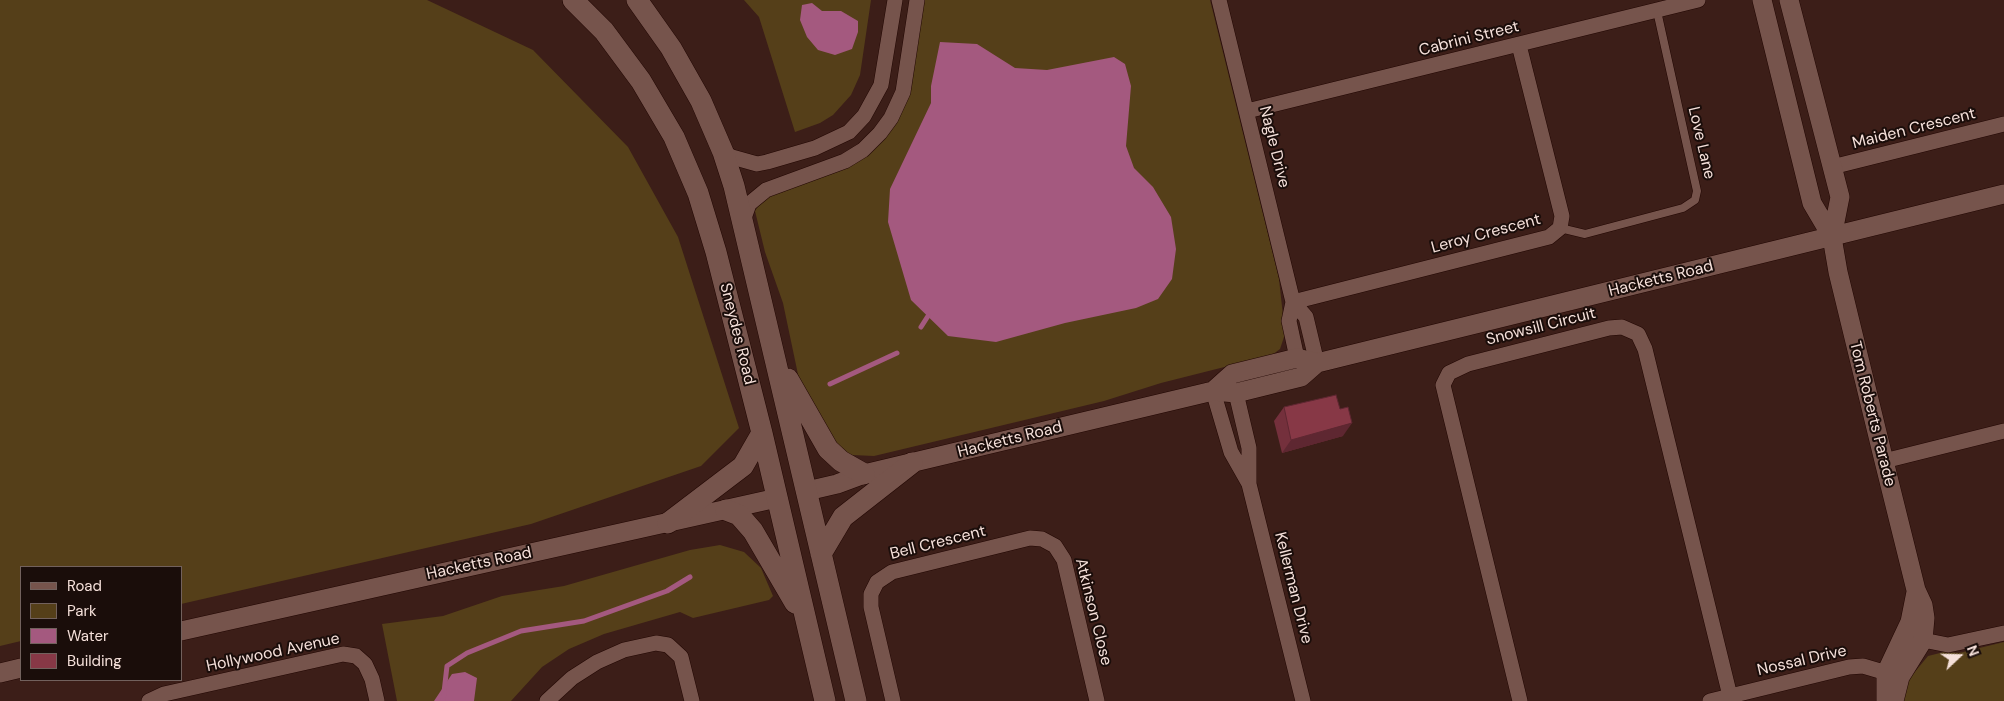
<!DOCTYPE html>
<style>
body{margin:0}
#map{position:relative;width:2004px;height:701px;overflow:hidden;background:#3c1e18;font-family:"DM Sans",sans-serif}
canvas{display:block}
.legend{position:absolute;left:20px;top:566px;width:162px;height:115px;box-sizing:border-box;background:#1a0d0a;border:1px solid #72615d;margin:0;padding:6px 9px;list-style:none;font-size:15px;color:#f5e0da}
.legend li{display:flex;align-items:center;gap:10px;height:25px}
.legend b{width:25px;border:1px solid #72615d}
.north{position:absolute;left:1934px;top:631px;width:50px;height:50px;-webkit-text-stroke:4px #1a0d0a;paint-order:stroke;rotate:69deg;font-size:14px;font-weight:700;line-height:20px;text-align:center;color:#f5e0da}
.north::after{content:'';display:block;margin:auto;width:18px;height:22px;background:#f5e0da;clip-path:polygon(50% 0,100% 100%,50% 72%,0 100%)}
</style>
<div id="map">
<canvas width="2004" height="701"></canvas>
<ul class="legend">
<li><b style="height:6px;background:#76544c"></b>Road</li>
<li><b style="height:14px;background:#553f19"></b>Park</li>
<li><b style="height:14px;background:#a4597f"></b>Water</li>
<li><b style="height:14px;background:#873846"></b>Building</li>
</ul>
<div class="north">N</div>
</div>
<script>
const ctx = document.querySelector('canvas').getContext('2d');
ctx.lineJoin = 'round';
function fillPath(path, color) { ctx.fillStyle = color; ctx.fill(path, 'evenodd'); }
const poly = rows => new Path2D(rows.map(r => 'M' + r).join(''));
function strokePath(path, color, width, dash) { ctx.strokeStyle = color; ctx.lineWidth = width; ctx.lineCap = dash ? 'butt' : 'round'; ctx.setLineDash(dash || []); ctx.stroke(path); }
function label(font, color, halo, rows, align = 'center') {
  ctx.font = font + ' "DM Sans",sans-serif'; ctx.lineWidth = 4; ctx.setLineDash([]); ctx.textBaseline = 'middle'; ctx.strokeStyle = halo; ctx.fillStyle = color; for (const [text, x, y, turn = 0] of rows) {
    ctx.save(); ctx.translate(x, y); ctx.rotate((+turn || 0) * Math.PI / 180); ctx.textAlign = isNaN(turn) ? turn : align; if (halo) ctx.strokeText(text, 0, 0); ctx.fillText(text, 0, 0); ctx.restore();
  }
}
const green = poly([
 [0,0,427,0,533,50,628,147,678,237,739,428,701,466,531,524,181,604,181,567,21,567,21,641,0,646],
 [744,0,871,0,860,75,851,95,833,115,820,123,795,132,759,17],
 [923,0,1210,0,1279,279,1285,334,1280,349,1272,355,1161,383,1104,401,874,456,852,455,838,449,800,384,783,303,765,252,755,211,763,198,888,131],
 [720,545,744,552,761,568,773,596,769,600,693,618,680,612,604,634,569,649,542,667,511,701,397,701,382,624,443,616,502,596,564,586,690,550],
 [2004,642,2004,701,1902,701,1909,679,1928,656,1944,652,1959,653]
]);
const water = poly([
 [812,3,822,11,841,11,858,21,858,32,852,49,835,55,818,50,807,37,800,20,802,5],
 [940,42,977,44,1015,68,1047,70,1114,57,1125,64,1131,86,1126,146,1134,168,1153,187,1171,217,1176,249,1172,279,1158,299,1136,308,1065,323,996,342,948,336,911,300,888,222,890,189,931,103,931,86],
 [465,672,477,678,474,701,434,701,452,674]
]);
const stream = poly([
 [921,327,928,316],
 [830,384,897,353],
 [443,701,447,666,467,653,521,631,584,621,667,591,690,577]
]);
const service = poly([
 [1560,228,1585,234,1683,208,1695,200,1697,191,1657,11]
]);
const minor = poly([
 [1219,0,1293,302,1289,321,1297,358],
 [1247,111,1698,0],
 [723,152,732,157,757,164,767,162,815,148,849,132,864,116,881,85,895,0],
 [1832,167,2004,124],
 [743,221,749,204,766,190,845,161,863,150,880,133,891,118,903,92,917,0],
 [1293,302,1549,237,1560,228,1562,216,1519,45],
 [1293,302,1306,317,1317,363],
 [1213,391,1231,452,1248,482],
 [1236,393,1249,448,1249,484,1303,701],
 [1884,461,2004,431],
 [1914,635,1923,640,1948,645,2004,633],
 [149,701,164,694,343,654,356,656,365,664,372,679,377,701],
 [547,701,572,678,597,662,624,650,656,643,668,645,681,657,692,701],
 [893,701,871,607,871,594,877,582,892,572,1030,538,1042,539,1055,546,1064,560,1097,701],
 [1520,701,1443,385,1449,373,1468,364,1609,328,1622,327,1638,334,1645,349,1730,696],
 [1710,701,1849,667,1863,666,1897,676]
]);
const tertiary = poly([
 [1762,0,1812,203,1832,237,1838,272,1884,461,1916,590,1923,605,1925,618,1923,640,1900,677,1894,701],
 [1789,0,1840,197,1832,237],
 [1213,391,1232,374,1297,358,1317,363],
 [807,491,837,484,864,474,1213,391,1236,393,1301,377,1317,363,2004,194],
 [181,631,777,498],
 [0,673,21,668],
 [1886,701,1886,673,1910,622,1916,592]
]);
const secondary = poly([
 [573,0,604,31,641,81,674,137,698,193,716,252,762,433,825,701],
 [637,0,671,48,701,101,723,152,734,186,856,701],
 [788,379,828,449,841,461,864,474],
 [726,510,739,515,753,531,795,603],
 [668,523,743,466,762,433],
 [821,554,843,517,912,463]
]);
const wall = poly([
 [1284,407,1343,436,1282,453,1274,421]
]);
const shadedWall = poly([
 [1352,423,1343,436,1282,453,1291,440]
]);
const building = poly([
 [1336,395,1340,409,1348,407,1352,423,1291,440,1284,407,1336,395]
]);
const streetNames = [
 ["Cabrini Street",1469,39,-14],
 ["Maiden Crescent",1914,129,-14],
 ["Love Lane",1701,143,77],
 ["Nagle Drive",1274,147,76],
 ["Leroy Crescent",1486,234,-15],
 ["Hacketts Road",1661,279,-14],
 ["Snowsill Circuit",1541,327,-14],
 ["Sneydes Road",737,334,76],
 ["Tom Roberts Parade",1872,414,76],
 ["Hacketts Road",1010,440,-14],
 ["Bell Crescent",938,543,-14],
 ["Hacketts Road",479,564,-12],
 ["Kellerman Drive",1293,588,76],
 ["Atkinson Close",1093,612,76],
 ["Hollywood Avenue",273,653,-12],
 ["Nossal Drive",1802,661,-13]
];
fillPath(green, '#553f19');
fillPath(water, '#a4597f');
strokePath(stream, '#a4597f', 5);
strokePath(service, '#220703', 9);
strokePath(minor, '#220703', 16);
strokePath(tertiary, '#220703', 20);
strokePath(secondary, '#220703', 22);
strokePath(service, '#76544c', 8);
strokePath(minor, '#76544c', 15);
strokePath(tertiary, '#76544c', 19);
strokePath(secondary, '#76544c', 21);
fillPath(wall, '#74303c');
fillPath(shadedWall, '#5e2731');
fillPath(building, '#873846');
strokePath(building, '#5e2731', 1);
label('16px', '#f5e0da', '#1a0d0a', streetNames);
</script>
